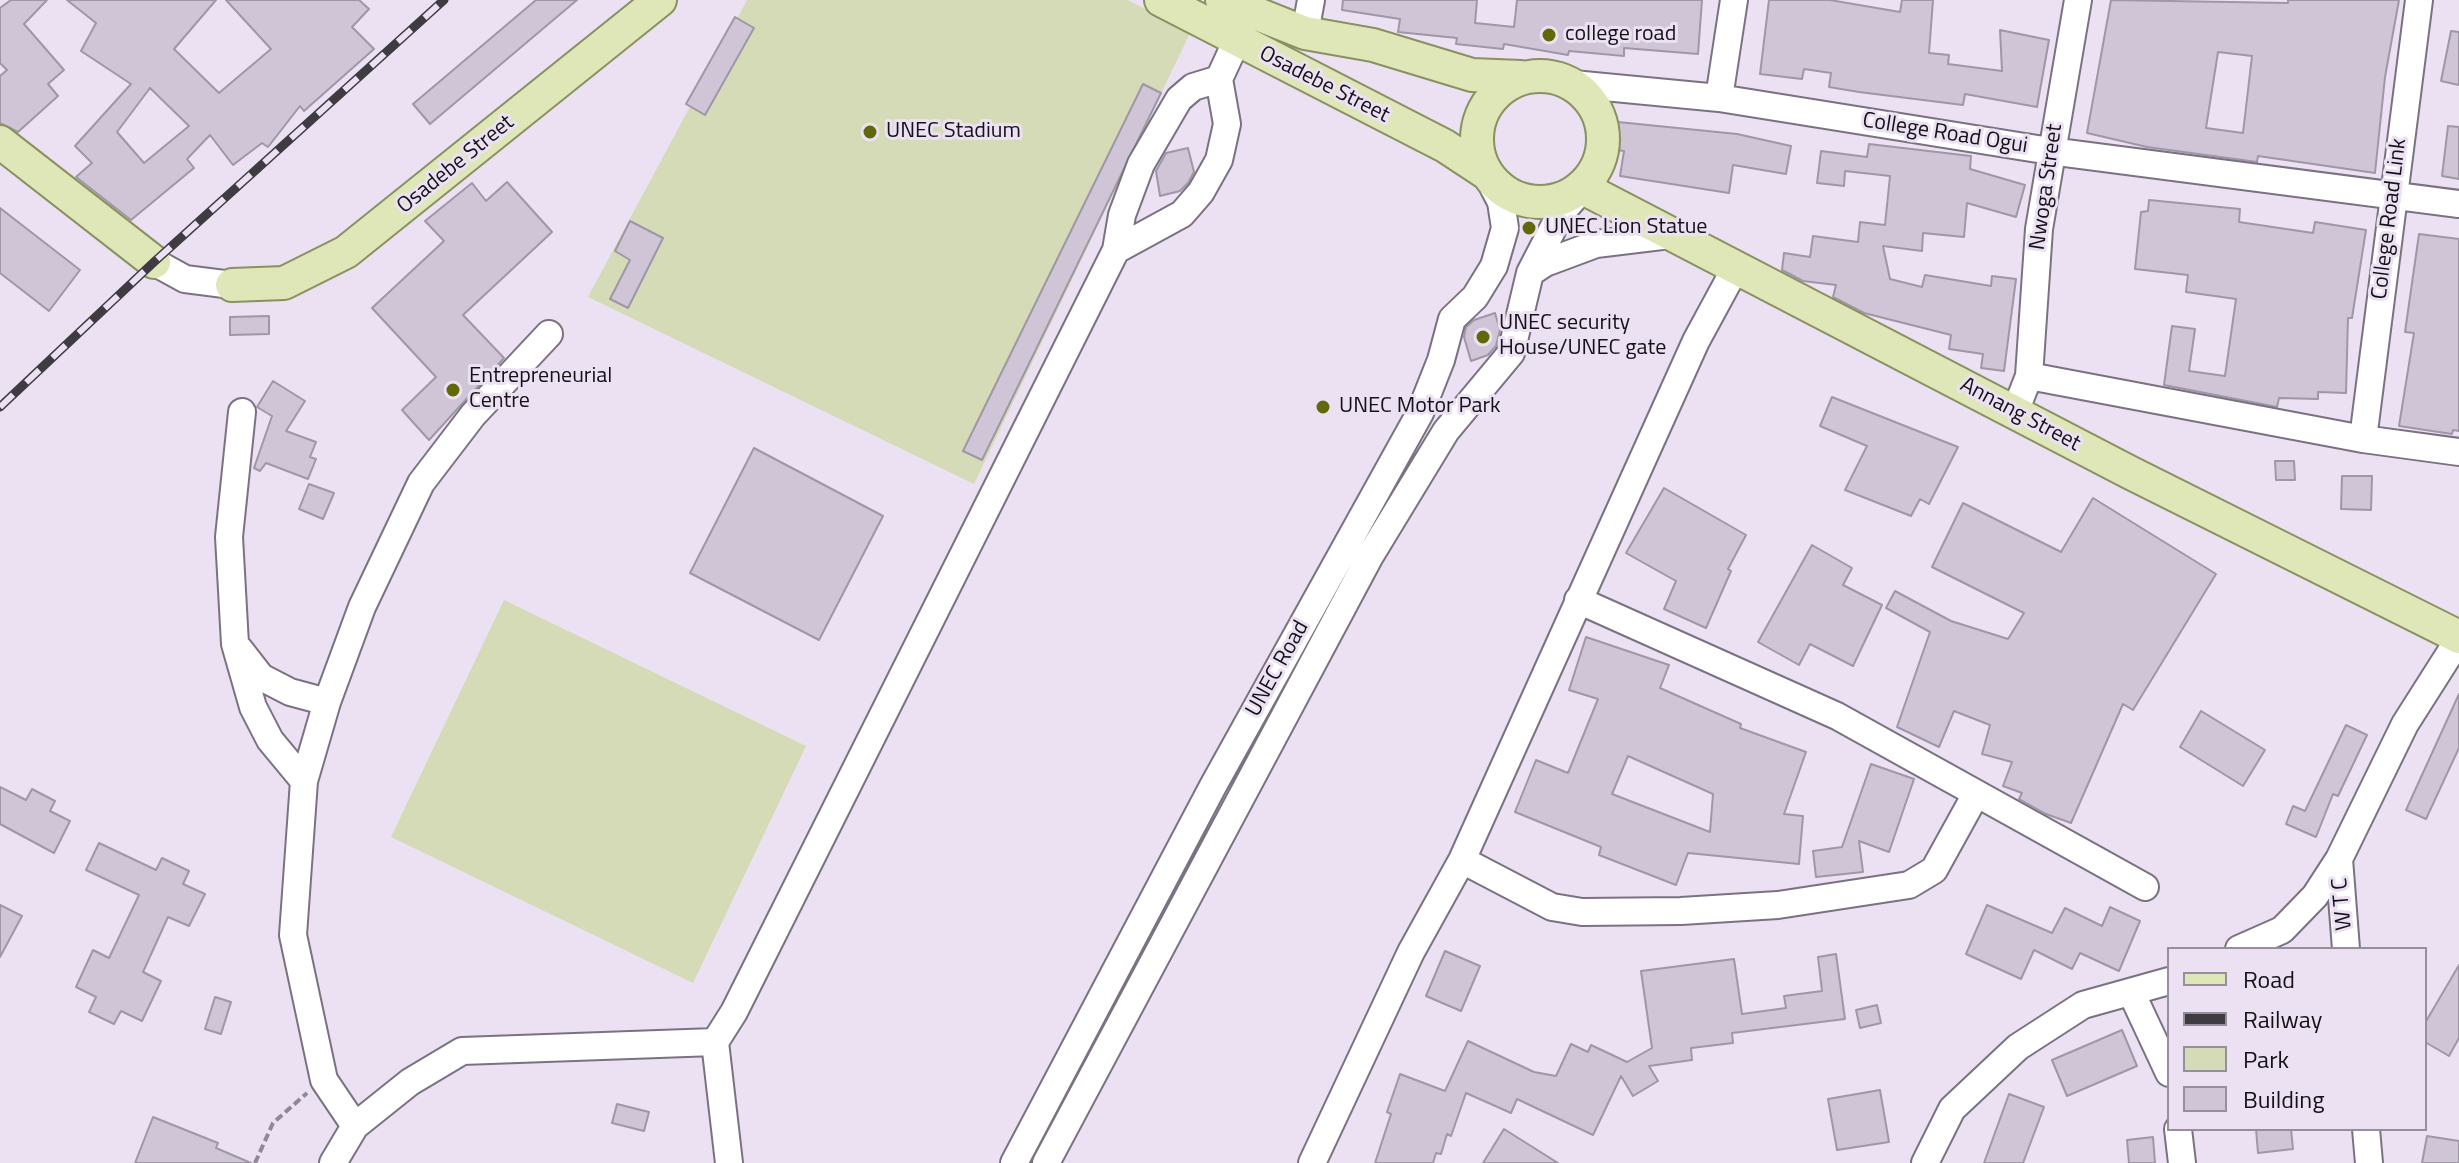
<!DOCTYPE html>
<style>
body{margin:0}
#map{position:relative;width:2459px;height:1163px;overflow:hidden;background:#ebe1f3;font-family:"Titillium Web",sans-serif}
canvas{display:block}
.legend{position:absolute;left:2167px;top:947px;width:260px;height:184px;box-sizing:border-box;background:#ebe1f3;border:2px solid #958e9b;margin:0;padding:10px 14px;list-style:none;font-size:24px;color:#141117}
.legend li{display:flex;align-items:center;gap:16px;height:40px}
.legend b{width:40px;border:2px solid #958e9b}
</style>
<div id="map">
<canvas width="2459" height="1163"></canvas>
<ul class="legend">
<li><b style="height:10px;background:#dfe6b8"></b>Road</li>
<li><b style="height:10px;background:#3f3b43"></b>Railway</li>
<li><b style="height:22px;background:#d5dbb6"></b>Park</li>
<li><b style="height:22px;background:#cfc5d6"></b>Building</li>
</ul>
</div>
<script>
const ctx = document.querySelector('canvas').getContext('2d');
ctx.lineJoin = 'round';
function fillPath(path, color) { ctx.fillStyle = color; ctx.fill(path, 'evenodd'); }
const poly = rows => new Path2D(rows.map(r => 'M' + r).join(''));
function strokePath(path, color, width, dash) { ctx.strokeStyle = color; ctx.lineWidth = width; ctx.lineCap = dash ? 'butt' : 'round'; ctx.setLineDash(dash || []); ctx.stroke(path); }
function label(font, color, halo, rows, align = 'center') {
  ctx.font = font + ' "Titillium Web",sans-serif'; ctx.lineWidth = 6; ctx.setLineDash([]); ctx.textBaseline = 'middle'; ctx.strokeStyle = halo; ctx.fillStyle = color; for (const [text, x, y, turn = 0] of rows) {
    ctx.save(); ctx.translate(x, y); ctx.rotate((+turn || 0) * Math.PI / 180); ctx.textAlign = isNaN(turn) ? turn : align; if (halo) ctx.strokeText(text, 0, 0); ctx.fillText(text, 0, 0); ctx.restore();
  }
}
const green = poly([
 [747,0,1127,0,1191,31,974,484,588,297],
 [504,600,806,746,693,983,391,837]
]);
const building = poly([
 [47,0,24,24,64,70,48,84,58,96,18,132,0,123,0,76,7,70,0,63,0,8,11,0,47,0],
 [67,0,216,0,174,49,219,93,271,49,226,0,359,0,369,9,352,27,374,49,304,111,300,106,268,147,262,143,233,165,210,135,187,159,194,168,131,220,76,177,92,163,75,146,131,84,81,51,96,23,67,0],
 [150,88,189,126,144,163,117,132,150,88],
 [536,0,577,0,430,124,413,104,536,0],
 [1343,0,1477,0,1475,23,1514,27,1517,0,1702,0,1698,54,1624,48,1624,56,1569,51,1568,55,1504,44,1503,49,1456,44,1457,38,1398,32,1400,19,1342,10,1343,0],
 [1769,0,1830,0,1900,12,1902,0,1933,0,1929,53,1949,55,1948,64,2002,71,2000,30,2049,40,2037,107,1965,94,1963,105,1859,92,1829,87,1831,73,1804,69,1802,79,1760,74,1769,0],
 [2111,0,2288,3,2288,0,2399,0,2385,77,2375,173,2258,156,2257,162,2147,147,2087,133,2111,0],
 [2218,52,2252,56,2243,133,2206,128,2218,52],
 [735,17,754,28,705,115,686,104,735,17],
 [2451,31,2459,32,2459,85,2441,81,2451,31],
 [1143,84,1161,93,982,460,963,451,1143,84],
 [1618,122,1737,134,1791,146,1786,174,1733,165,1729,193,1620,176,1624,151,1616,150,1618,122],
 [2448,126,2459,127,2459,179,2442,176,2448,126],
 [1869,144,1971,156,1970,169,2025,185,2016,217,1967,203,1964,237,1923,233,1922,251,1883,246,1890,279,1922,287,1925,275,1991,286,1992,276,2016,279,2004,371,1981,368,1983,354,1949,349,1951,335,1864,313,1833,297,1836,285,1803,281,1782,270,1784,253,1810,257,1813,236,1858,242,1860,222,1885,225,1890,176,1845,171,1844,186,1817,183,1821,151,1867,157,1869,144],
 [1188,148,1194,172,1188,183,1180,191,1160,196,1156,171,1166,153,1188,148],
 [507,182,552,232,463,315,504,358,429,440,402,410,436,377,372,308,444,241,425,221,472,183,486,201,507,182],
 [2149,200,2240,209,2239,222,2313,233,2315,222,2366,230,2352,318,2348,318,2346,393,2318,392,2318,399,2279,398,2277,407,2164,385,2172,326,2195,329,2189,371,2225,376,2236,299,2186,292,2188,275,2135,269,2141,212,2148,211,2149,200],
 [0,208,80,270,49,311,0,273,0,208],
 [630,221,663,238,628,308,610,299,630,260,615,251,630,221],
 [2419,234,2459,239,2459,431,2453,430,2452,434,2399,426,2414,333,2405,332,2419,234],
 [1495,313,1500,330,1496,346,1488,355,1471,361,1464,337,1466,327,1474,320,1495,313],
 [269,316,269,334,230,335,230,317,269,316],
 [273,381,305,401,286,431,316,442,310,457,316,459,308,479,266,463,260,471,254,468,272,416,257,407,273,381],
 [1832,397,1958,447,1929,504,1920,499,1911,516,1845,490,1867,446,1820,426,1832,397],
 [754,448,883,516,819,640,690,573,754,448],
 [2275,461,2294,461,2295,480,2276,480,2275,461],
 [2342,476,2372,476,2371,510,2341,509,2342,476],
 [309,484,334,493,323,519,299,509,309,484],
 [1664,488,1746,535,1728,569,1731,571,1706,628,1664,609,1676,581,1626,553,1664,488],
 [2093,498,2216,574,2133,710,2123,704,2071,823,2046,814,2019,799,2022,793,2003,786,2012,762,1982,754,1990,725,1954,711,1939,747,1897,727,1930,632,1886,608,1895,591,1951,621,2008,639,2024,613,1932,567,1963,503,2061,552,2093,498],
 [1812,545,1852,568,1843,585,1882,605,1853,666,1810,644,1799,665,1758,642,1812,545],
 [1586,637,1669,665,1660,688,1741,724,1740,728,1806,752,1784,814,1803,816,1799,864,1688,853,1676,885,1599,855,1601,847,1515,812,1536,760,1568,773,1598,699,1569,690,1586,637],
 [1628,756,1713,794,1710,832,1612,794,1628,756],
 [2459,694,2459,748,2426,819,2406,810,2459,694],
 [2201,711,2265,750,2243,786,2180,747,2201,711],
 [2346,725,2367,735,2338,796,2333,794,2316,837,2286,824,2293,806,2305,811,2346,725],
 [1871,764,1914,779,1889,852,1859,841,1863,872,1816,877,1813,851,1842,847,1871,764],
 [0,787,26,800,32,789,55,801,50,811,70,821,54,853,0,824,0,787],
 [99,843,156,870,162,858,189,871,183,884,205,894,189,926,168,917,143,972,161,981,142,1021,121,1011,114,1024,89,1012,96,997,76,987,93,950,109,958,139,895,86,870,99,843],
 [0,905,22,916,0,957,0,905],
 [1987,905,2052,933,2065,908,2102,926,2110,907,2140,921,2119,971,2080,953,2072,969,2034,950,2021,979,1966,954,1987,905],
 [1445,951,1480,966,1461,1011,1426,996,1445,951],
 [1836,954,1845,1019,1732,1033,1733,1043,1691,1048,1692,1060,1649,1066,1658,1081,1633,1096,1621,1076,1593,1135,1517,1099,1511,1113,1466,1093,1451,1136,1447,1134,1441,1154,1436,1153,1433,1163,1375,1163,1391,1114,1387,1112,1400,1074,1445,1091,1468,1041,1534,1072,1556,1076,1571,1044,1588,1052,1591,1045,1627,1062,1652,1048,1641,971,1734,959,1742,1014,1786,1008,1784,996,1822,991,1818,957,1836,954],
 [2459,965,2459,1038,2449,1056,2425,1042,2425,1023,2459,965],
 [215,997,231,1002,221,1034,205,1029,215,997],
 [1877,1005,1881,1023,1860,1028,1856,1010,1877,1005],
 [2122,1030,2137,1066,2067,1096,2052,1060,2122,1030],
 [1880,1090,1889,1142,1837,1150,1828,1099,1880,1090],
 [2009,1094,2044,1107,2023,1163,1984,1163,2009,1094],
 [617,1104,649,1112,644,1131,612,1123,617,1104],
 [153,1117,218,1143,216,1148,251,1163,135,1163,153,1117],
 [1504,1129,1558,1163,1483,1163,1504,1129],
 [2256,1129,2291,1129,2293,1149,2258,1153,2256,1129],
 [2427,1136,2459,1141,2459,1163,2422,1163,2427,1136],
 [2153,1137,2155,1163,2129,1163,2127,1140,2153,1137]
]);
const path = poly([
 [255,1163,273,1123,307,1093]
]);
const minor = poly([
 [1305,33,1311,0],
 [1573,84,1719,98,2050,151,2459,204],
 [1719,98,1734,0],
 [1116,250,1182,214,1201,192,1219,160,1227,124,1219,79,1237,40],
 [154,262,185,279,232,285],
 [1530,273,1545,263,1596,244,1670,235],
 [2029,376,2363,439,2459,452],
 [242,412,229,537,235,644,253,707,270,740,304,781],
 [2015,412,2029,376,2039,229,2078,0],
 [2363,439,2419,0],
 [1578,600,1837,716,2145,887],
 [240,650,261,677,290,692,327,702],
 [2339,859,2346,949],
 [1462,860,1552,907,1582,912,1681,911,1778,905,1909,885,1934,870,1976,794],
 [2239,949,2282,930,2315,896,2339,859,2405,724,2459,639],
 [2132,994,2169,1073],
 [355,1126,324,1080,293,935,304,781,327,702,362,607,421,483,473,415,549,334],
 [2178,1129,2182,1163],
 [2366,1129,2369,1163],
 [333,1163,355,1126,410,1082,462,1051,715,1042],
 [729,1163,715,1042,734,1012,1116,250,1122,215,1141,164,1179,99,1193,87,1219,79],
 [1014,1163,1213,786,1420,413,1441,360,1452,319,1475,297,1494,266,1505,228,1501,202,1486,173],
 [1046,1163,1370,556,1446,431,1511,353,1530,273,1561,213,1583,188],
 [1312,1163,1411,952,1462,860,1696,341,1735,269],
 [1925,1163,1952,1109,2018,1047,2083,1005,2169,981]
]);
const major = poly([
 [1161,0,1445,146,1486,173],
 [1222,0,1305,33,1373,45,1472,75,1521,77],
 '1477 139a63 63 0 1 1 126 0a63 63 0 1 1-126 0Z',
 [0,142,154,262],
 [1583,188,2129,472,2459,637],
 [232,285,284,283,346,252,660,0]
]);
const rail = poly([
 [0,407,154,262,444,0]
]);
const markers = [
 [1549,35,8,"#60680a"],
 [870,132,8,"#60680a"],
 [1529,228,8,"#60680a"],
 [1483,337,8,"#60680a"],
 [453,390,8,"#60680a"],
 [1323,407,8,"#60680a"]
];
const poiNames = [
 ["college road",1565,35],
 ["UNEC Stadium",886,132],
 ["UNEC Lion Statue",1545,228],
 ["UNEC security",1499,324],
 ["House/UNEC gate",1499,349],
 ["Entrepreneurial",469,377],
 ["Centre",469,402],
 ["UNEC Motor Park",1339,407]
];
const streetNames = [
 ["Osadebe Street",1324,85,27],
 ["College Road Ogui",1945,134,9],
 ["Osadebe Street",456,165,-39],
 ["Nwoga Street",2047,187,-82],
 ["College Road Link",2390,219,-83],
 ["Annang Street",2020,415,28],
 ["UNEC Road",1278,669,-61],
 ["W T C",2343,904,-95]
];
fillPath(green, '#d5dbb6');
fillPath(building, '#cfc5d6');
strokePath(building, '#9f96a6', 2);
strokePath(minor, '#7b7281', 30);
strokePath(major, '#8a9060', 36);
strokePath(path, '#8f8895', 4, [8, 4]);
strokePath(minor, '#fff', 26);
strokePath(major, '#dfe6b8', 32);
strokePath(rail, '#3f3b43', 9);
strokePath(rail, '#ebe1f3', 6, [18]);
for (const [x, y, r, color] of markers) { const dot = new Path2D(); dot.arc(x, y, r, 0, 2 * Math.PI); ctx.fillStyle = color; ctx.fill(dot); strokePath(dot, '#ebe1f3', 3); }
label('22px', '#141117', '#ebe1f3', poiNames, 'left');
label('22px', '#141117', '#ebe1f3', streetNames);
</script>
